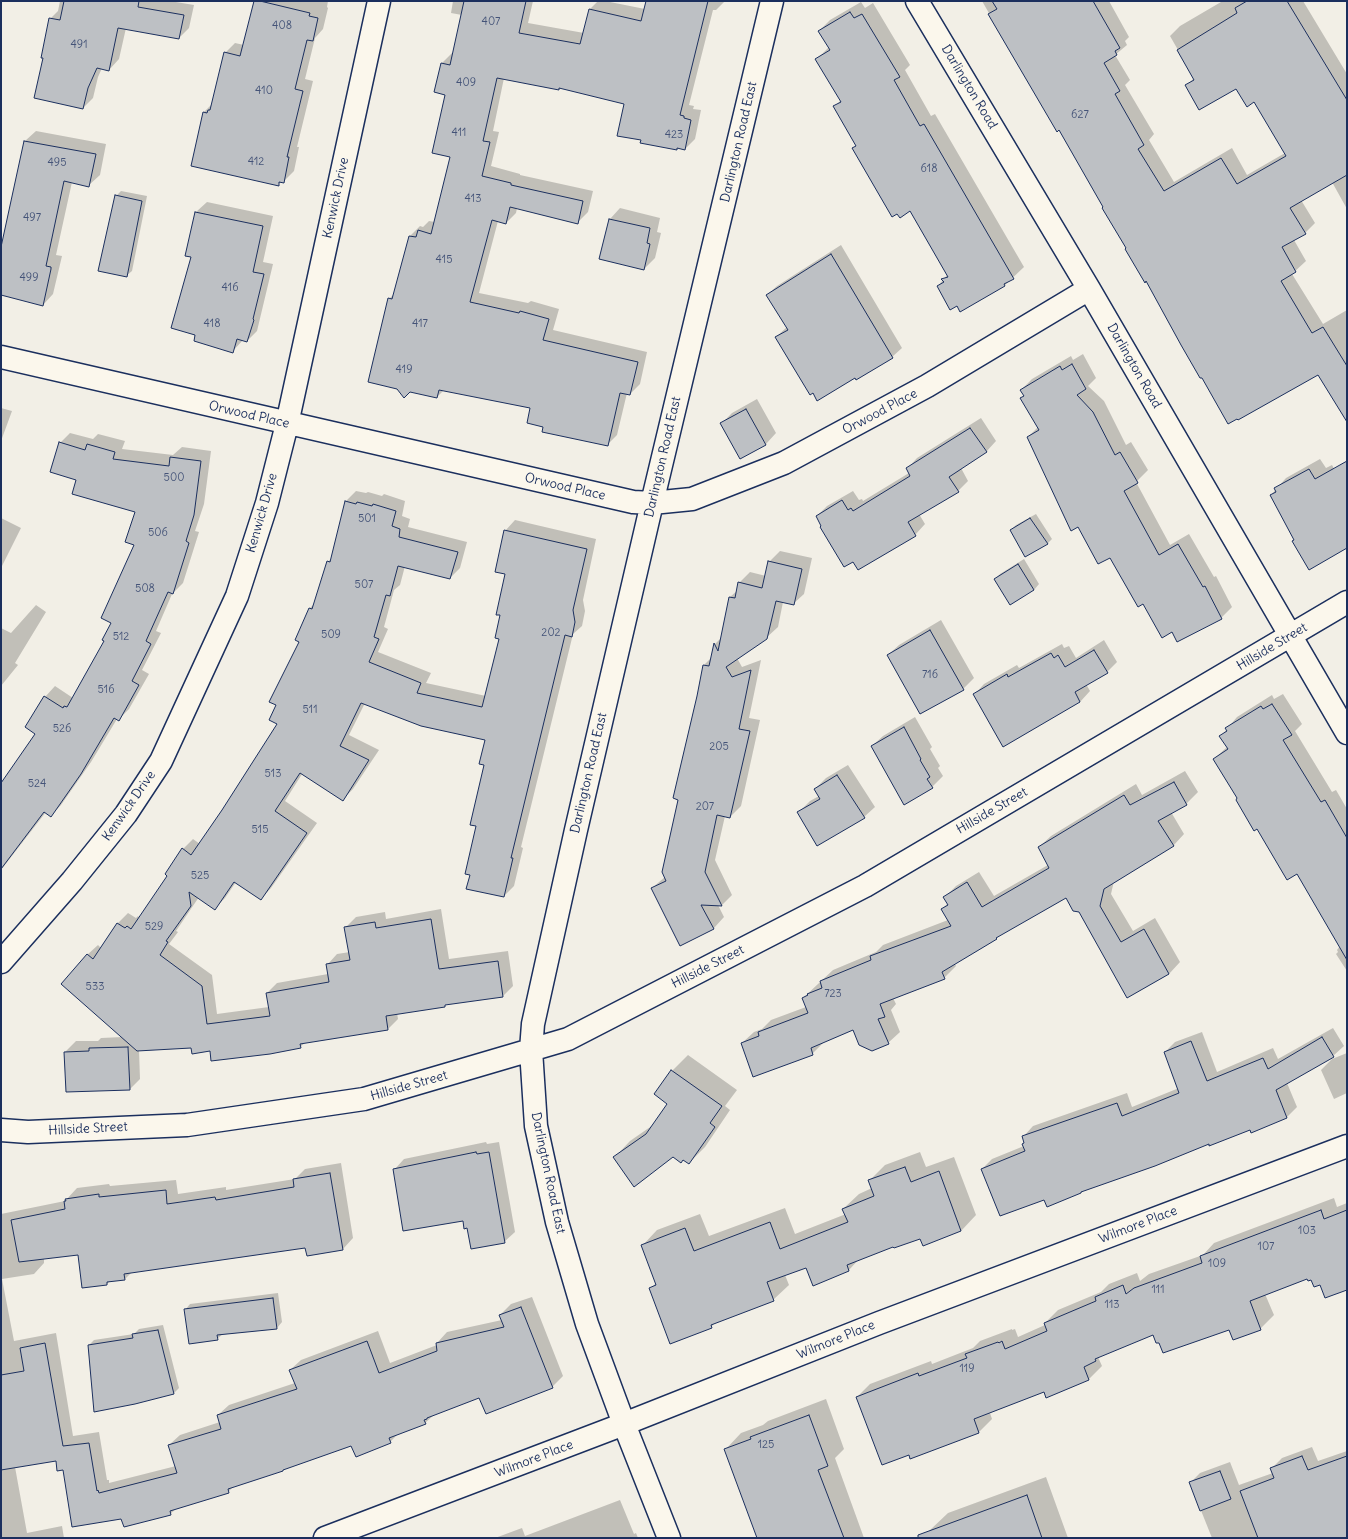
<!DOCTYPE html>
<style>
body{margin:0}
#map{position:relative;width:1348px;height:1539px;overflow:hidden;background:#f2efe6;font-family:Delius,sans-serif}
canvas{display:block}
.frame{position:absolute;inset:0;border:2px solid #1b2f5e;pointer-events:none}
</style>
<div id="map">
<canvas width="1348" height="1539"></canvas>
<div class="frame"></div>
</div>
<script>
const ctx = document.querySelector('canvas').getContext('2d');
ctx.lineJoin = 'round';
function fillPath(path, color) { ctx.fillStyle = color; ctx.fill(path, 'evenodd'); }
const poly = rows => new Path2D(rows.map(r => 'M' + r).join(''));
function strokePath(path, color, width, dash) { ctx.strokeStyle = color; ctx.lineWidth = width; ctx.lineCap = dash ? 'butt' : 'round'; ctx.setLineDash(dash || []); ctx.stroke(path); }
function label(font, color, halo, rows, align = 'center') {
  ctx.font = font + ' Delius,sans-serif'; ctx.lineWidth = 3; ctx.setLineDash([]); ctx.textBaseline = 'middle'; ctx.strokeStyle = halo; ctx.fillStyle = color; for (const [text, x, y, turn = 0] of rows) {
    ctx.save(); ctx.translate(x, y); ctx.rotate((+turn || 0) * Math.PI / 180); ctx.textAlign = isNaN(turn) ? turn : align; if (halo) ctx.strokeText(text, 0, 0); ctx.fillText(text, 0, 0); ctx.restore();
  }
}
const shadow = poly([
 [60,1,170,1,194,5,189,28,179,38,126,28,119,59,109,70,102,68,98,77,93,98,83,108,44,58,50,19,58,11],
 [255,1,328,1,327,7,328,8,323,29,315,38,305,79,313,81,297,147,299,147,294,171,283,182,281,181,278,185,204,112,212,104,225,53,235,43,244,45],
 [453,1,533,1,528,23,584,33,589,10,598,1,605,1,645,9,647,1,725,1,716,10,713,10,689,105,694,106,693,109,701,110,695,139,685,149,678,147,676,149,642,139,625,103,560,87,559,89,504,78,493,131,499,132,491,166,520,174,520,175,593,191,588,212,578,222,517,208,516,213,506,223,498,221,479,293,528,303,531,301,559,309,553,330,647,352,640,384,630,394,627,393,617,435,607,445,545,426,531,408,444,390,437,397,389,299,395,293,410,236,420,226,423,227,429,221,435,222,451,156,446,94,442,63,452,53,454,54,462,15,451,13],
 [982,1,1109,1,1129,37,1125,41,1127,45,1115,55,1130,80,1125,85,1154,134,1149,140,1174,182,1232,148,1247,175,1285,153,1254,101,1237,88,1187,85,1194,78,1170,36,1180,26,1221,2,1221,1,1303,1,1347,74,1347,209,1332,182,1301,200,1315,223,1305,233,1294,240,1306,261,1292,274,1323,324,1347,310,1347,421,1318,373,1127,247,1060,129,1057,131],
 [861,2,865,8,873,3,910,65,905,70,931,116,935,114,1024,267,1004,286,957,305,938,286,948,274,911,210,857,145,835,106,841,100,816,60,829,47,819,31,830,20],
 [36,131,106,144,100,175,89,185,72,182,56,255,62,256,53,294,43,305,1,292,1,252,25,141],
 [121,191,147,196,132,271,126,276,116,196],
 [207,202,273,216,263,262,273,264,257,331,247,341,243,340,232,352,197,334,193,256,196,212],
 [620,208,660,218,657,232,661,233,655,258,644,269,610,219],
 [841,245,902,348,892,357,855,377,776,337,787,327,767,295,777,286],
 [1083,354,1096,378,1088,386,1104,401,1126,445,1131,442,1148,470,1136,482,1170,545,1189,534,1214,577,1216,576,1232,607,1221,618,1172,631,1143,603,1028,437,1038,427,1021,398,1024,395,1021,390,1032,379,1071,356,1073,360],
 [757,399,776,433,766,444,741,458,721,424,732,413],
 [1,408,12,411,1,441],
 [981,418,996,441,986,452,961,468,968,481,958,491,919,514,925,524,915,535,854,561,822,526,817,516,827,506,853,491,859,500,862,499,863,501,909,473,907,469,917,458],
 [70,433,93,439,98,434,125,441,122,449,173,455,182,447,211,451,204,504,195,531,199,532,183,583,172,594,156,631,161,633,142,670,149,674,129,709,119,719,117,719,91,762,61,805,51,816,46,812,1,870,1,805,37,733,45,697,55,686,73,698,106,640,135,544,136,511,77,479,60,443],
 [1320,459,1326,468,1332,465,1347,493,1347,548,1295,539,1271,495,1286,478],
 [356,491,366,493,368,492,382,496,384,494,405,501,402,516,410,519,408,527,467,542,460,568,450,578,405,566,400,585,394,590,384,627,388,629,378,652,431,673,426,683,486,696,500,638,506,573,505,531,515,520,596,539,583,600,585,611,582,626,573,634,521,847,523,848,514,886,504,896,471,874,485,764,486,739,365,703,349,735,379,750,353,789,343,799,302,774,285,801,317,823,271,888,261,899,236,882,225,898,215,908,199,897,176,931,178,932,169,944,212,975,217,1014,269,1007,267,993,277,983,328,974,327,965,337,954,350,952,345,928,356,917,385,912,386,919,441,909,449,959,508,951,513,986,503,996,447,1003,444,1006,397,1013,398,1019,388,1029,306,1042,300,1047,211,1050,192,1047,139,1050,140,1079,130,1089,65,1052,76,1041,98,1041,101,1038,123,1037,87,955,98,945,101,948,118,923,128,913,136,918,138,916,140,918,169,875,183,849,193,839,200,844,279,724,277,705,300,641,296,640,310,608,315,603,328,562,332,558,346,501],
 [1036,514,1052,539,1047,544,1011,530,1016,525],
 [1,518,21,528,1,568],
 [780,551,812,558,804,594,793,604,783,602,778,627,766,638,737,658,742,667,761,660,749,718,760,720,741,806,730,817,725,816,715,860,732,895,722,905,718,905,724,917,714,928,681,945,652,888,665,877,704,665,712,657,715,644,722,637,730,597,738,590,739,583,750,572,766,576,769,562],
 [1024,559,1039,584,1034,590,1010,603,995,579,1000,574],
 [36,605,46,612,15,663,18,665,1,686,1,628,11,633],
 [941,620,974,678,963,689,888,655,899,645],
 [1104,640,1117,662,1107,672,1086,684,1090,691,1080,702,1003,746,974,695,984,684,1017,665,1019,668,1062,644,1064,648,1069,646,1076,658],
 [1283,694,1302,724,1295,731,1332,792,1336,790,1347,809,1347,971,1336,954,1338,952,1337,950,1340,946,1297,873,1238,798,1214,759,1227,747,1221,736,1237,717,1272,695,1274,699],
 [915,717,932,747,930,749,940,766,938,768,943,776,932,787,872,746,883,736],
 [848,765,875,807,864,817,799,812,810,801,819,796,815,789,826,778],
 [1185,771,1198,792,1186,804,1171,812,1184,834,1173,846,1114,881,1111,894,1133,931,1155,918,1180,962,1169,974,1128,997,1079,911,1066,896,1001,934,996,939,955,964,956,966,944,978,893,998,896,1004,891,1010,900,1032,888,1043,854,1029,824,1042,812,1054,742,1043,754,1032,762,1029,771,1020,806,1007,803,998,833,970,876,952,883,945,948,920,942,909,948,903,945,897,956,886,979,872,994,896,1048,865,1039,847,1051,836,1136,784,1142,795],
 [1333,1028,1344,1046,1333,1056,1287,1083,1297,1107,1287,1117,1251,1132,1250,1129,1209,1143,1083,1191,1081,1193,1044,1198,982,1169,992,1159,1024,1146,1025,1142,1023,1137,1033,1126,1127,1093,1132,1107,1179,1088,1165,1052,1175,1042,1202,1032,1217,1072,1273,1048,1278,1059],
 [1347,1053,1347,1093,1334,1099,1321,1070,1332,1059],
 [688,1055,737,1090,725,1106,730,1110,705,1147,689,1163,683,1159,673,1156,614,1158,630,1141,653,1125,668,1104,672,1071],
 [486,1142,487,1144,499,1142,515,1232,504,1242,468,1227,464,1220,394,1170,404,1159],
 [920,1152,926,1167,954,1157,976,1215,961,1231,921,1237,894,1245,860,1258,849,1270,814,1285,807,1267,785,1275,789,1285,773,1300,717,1321,711,1327,650,1289,656,1283,642,1246,657,1230,700,1214,709,1236,785,1208,795,1234,846,1214,843,1209,859,1194,872,1188,870,1180,885,1165],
 [341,1163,353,1238,343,1249,306,1246,132,1272,125,1279,110,1281,107,1284,79,1254,44,1258,44,1263,34,1274,2,1279,14,1341,56,1333,73,1436,99,1432,107,1480,109,1480,109,1483,176,1466,169,1445,180,1435,220,1422,218,1415,229,1405,295,1383,290,1370,301,1360,378,1331,390,1363,437,1345,437,1343,447,1332,502,1320,500,1315,511,1304,532,1297,563,1376,552,1387,480,1396,435,1414,425,1423,398,1434,390,1442,352,1445,234,1486,228,1492,176,1509,170,1514,122,1518,64,1469,56,1460,15,1467,27,1533,62,1526,64,1538,1,1538,1,1214,65,1201,77,1188,109,1184,110,1186,176,1180,178,1194,226,1187,226,1190,295,1179,305,1169],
 [1334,1198,1337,1207,1347,1203,1347,1270,1312,1279,1308,1278,1265,1294,1274,1315,1260,1329,1229,1328,1153,1333,1098,1357,1102,1366,1089,1379,1046,1397,1044,1391,990,1413,992,1419,979,1432,909,1453,857,1397,870,1384,931,1361,932,1364,973,1348,980,1341,1012,1329,1012,1330,1015,1329,1018,1337,1045,1325,1045,1323,1058,1310,1101,1292,1109,1284,1137,1273,1140,1281,1149,1274,1203,1255,1214,1243],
 [278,1293,282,1322,277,1328,223,1334,217,1339,185,1310,190,1304],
 [163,1325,179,1388,174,1393,95,1411,89,1345,94,1340,134,1334,139,1329],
 [826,1399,844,1449,835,1458,864,1538,758,1538,725,1450,741,1433,763,1425,768,1421],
 [1312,1447,1318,1461,1347,1451,1347,1538,1212,1538,1190,1483,1200,1473,1230,1462,1239,1485,1273,1473,1272,1468,1282,1458],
 [1046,1477,1068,1538,931,1538,929,1531,948,1513],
 [620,1500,634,1534,636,1533,638,1538,495,1538,522,1528,525,1536]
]);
const building = poly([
 [64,1,139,1,138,7,184,15,179,39,118,28,109,71,97,68,88,88,83,109,34,98,43,58,41,58,49,18,60,20,64,1],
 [254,1,260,1,310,13,309,16,318,18,313,41,307,40,295,89,303,91,287,157,289,157,284,183,279,182,279,186,191,166,203,112,207,113,208,110,210,110,224,52,240,56,254,1],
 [464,1,526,1,519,33,580,44,589,9,641,21,646,1,708,1,680,115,684,116,684,118,691,120,685,150,677,148,677,150,640,143,641,140,617,136,624,104,559,88,559,90,497,78,483,141,490,142,482,176,511,183,511,185,583,201,578,224,510,207,506,224,492,220,470,302,519,313,520,311,549,319,543,340,638,362,630,395,620,393,608,446,542,432,543,427,527,423,530,408,439,390,437,398,410,392,404,398,397,389,368,382,388,298,392,299,409,236,416,237,418,230,431,234,450,157,432,153,445,95,434,92,441,63,450,65,464,1],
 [992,1,1093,1,1120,48,1115,51,1117,55,1104,63,1120,91,1115,94,1144,145,1138,149,1164,191,1221,158,1237,184,1286,156,1254,102,1247,107,1236,89,1199,110,1185,85,1194,80,1177,50,1237,13,1235,8,1247,1,1287,1,1347,100,1347,175,1290,208,1306,234,1282,247,1296,272,1281,281,1312,333,1323,327,1347,366,1347,422,1318,375,1238,420,1237,419,1228,424,1202,378,1200,378,1181,345,1146,281,1145,283,1125,249,1126,248,1102,208,1103,207,1059,130,1057,132,988,14,997,9,992,1],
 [850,12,854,18,862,14,900,77,894,80,920,126,924,124,1014,279,1004,284,1005,286,960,312,957,306,950,310,937,286,944,282,941,279,948,277,910,211,900,218,897,214,892,217,852,148,856,146,833,106,841,102,815,59,830,50,818,31,850,12],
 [24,141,96,154,89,187,64,181,46,266,51,267,51,269,43,306,1,295,1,247,24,141],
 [115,195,142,201,127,277,98,271,115,195],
 [195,212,263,226,253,272,264,274,253,319,254,320,247,342,237,339,233,353,194,341,195,335,171,328,191,257,185,256,195,212],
 [609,219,650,228,647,243,650,244,644,270,599,259,609,219],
 [831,254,893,358,856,380,855,378,817,401,813,393,810,395,775,337,788,330,766,295,831,254],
 [1072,364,1086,389,1077,395,1093,412,1115,455,1120,452,1137,481,1138,483,1124,491,1159,555,1178,544,1203,587,1205,586,1222,619,1177,642,1172,632,1162,638,1143,604,1138,607,1110,558,1098,564,1078,527,1071,531,1027,437,1039,430,1020,398,1024,396,1020,390,1060,366,1062,370,1072,364],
 [746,409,766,445,740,459,720,423,746,409],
 [970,428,987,452,949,477,959,492,908,522,916,536,858,570,853,562,844,567,820,527,821,526,816,516,842,500,848,510,851,508,853,511,910,476,906,468,970,428],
 [59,442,85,450,87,444,115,452,113,459,169,466,170,457,201,461,194,515,186,541,189,543,173,594,168,592,146,641,151,644,132,681,139,685,119,721,114,718,81,774,51,817,44,812,1,869,1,783,35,734,25,727,44,696,63,708,64,706,67,707,104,641,102,640,111,623,101,618,134,545,125,542,135,512,72,494,76,480,50,472,59,442],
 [1347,461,1347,548,1309,570,1292,541,1294,540,1270,495,1276,492,1274,488,1309,469,1315,479,1347,461],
 [345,501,356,504,357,502,372,506,373,504,396,511,392,526,400,529,399,537,458,552,450,579,398,566,390,596,386,595,374,637,379,639,369,662,421,683,417,693,482,707,499,639,495,638,500,615,496,615,505,574,495,572,504,530,587,549,573,610,575,622,572,637,565,635,511,858,513,858,504,897,466,889,470,875,465,874,476,826,470,825,484,765,479,764,485,740,421,726,361,703,340,746,369,760,343,801,300,773,275,811,307,833,261,900,234,882,215,910,189,892,191,906,166,941,168,942,160,955,202,986,207,1024,270,1016,266,993,329,982,326,964,350,960,344,927,375,922,376,928,431,919,439,969,498,961,503,997,445,1005,445,1007,386,1016,388,1030,300,1044,301,1048,270,1054,211,1061,210,1051,192,1054,191,1048,137,1051,61,984,87,954,93,959,117,923,125,928,127,926,131,929,167,876,165,874,182,848,191,855,222,810,277,724,269,720,276,705,269,702,299,642,295,640,309,608,312,609,327,561,330,562,345,501],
 [1030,518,1048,544,1025,557,1010,530,1030,518],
 [768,561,802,569,794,605,776,601,767,639,726,667,732,677,751,670,739,729,750,731,730,818,717,815,705,872,722,906,701,905,714,929,680,946,651,888,666,881,662,872,678,800,673,798,697,696,703,665,709,666,714,643,718,651,729,597,735,598,738,582,762,588,768,561],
 [1018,564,1034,590,1010,605,994,579,1018,564],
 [930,630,964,690,920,714,887,655,930,630],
 [1094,650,1108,673,1075,692,1080,702,1003,747,973,694,1007,674,1008,677,1051,653,1054,658,1058,655,1065,667,1094,650],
 [1272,704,1292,735,1283,740,1321,802,1325,800,1347,838,1347,960,1297,874,1287,880,1257,829,1254,831,1236,800,1237,798,1213,759,1228,749,1219,736,1227,731,1225,728,1261,706,1263,709,1272,704],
 [904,727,921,759,920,760,930,777,927,779,933,788,904,805,871,746,904,727],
 [837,775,865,818,817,846,797,812,820,799,814,789,837,775],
 [1174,782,1187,805,1158,821,1174,846,1104,889,1100,906,1121,942,1144,929,1169,974,1127,998,1079,912,1073,911,1066,898,996,938,997,939,942,972,945,979,880,1004,885,1017,878,1019,889,1044,872,1051,859,1045,853,1030,811,1048,813,1055,753,1077,741,1043,759,1036,758,1032,808,1013,802,998,808,995,807,994,822,988,820,981,871,960,870,956,951,926,941,909,948,905,943,897,967,882,982,907,1049,868,1038,847,1124,795,1130,805,1174,782],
 [1322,1037,1334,1057,1276,1090,1287,1118,1251,1133,1250,1130,1209,1146,1209,1144,1155,1166,1081,1192,1081,1193,1047,1207,1044,1200,1000,1216,981,1169,1025,1151,1022,1144,1024,1143,1022,1136,1117,1103,1122,1116,1179,1093,1164,1052,1191,1041,1207,1081,1263,1058,1268,1069,1322,1037],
 [128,1047,130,1090,66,1092,64,1052,89,1051,89,1048,128,1047],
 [671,1070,722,1106,710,1123,715,1127,689,1164,683,1160,681,1163,673,1157,634,1187,613,1157,646,1134,667,1104,654,1094,671,1070],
 [476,1152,477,1154,489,1152,505,1243,471,1249,467,1228,464,1229,463,1221,403,1231,393,1169,476,1152],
 [905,1167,911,1182,939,1171,961,1231,923,1246,920,1239,894,1248,893,1247,847,1265,849,1271,813,1286,806,1268,767,1282,774,1301,711,1325,712,1328,670,1344,649,1288,656,1285,641,1245,685,1228,694,1251,770,1222,780,1249,848,1222,842,1209,874,1196,868,1180,905,1167],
 [330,1173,343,1250,307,1256,305,1248,124,1274,125,1280,107,1282,107,1285,82,1288,78,1255,19,1262,11,1220,65,1209,64,1201,66,1201,65,1199,99,1194,99,1197,166,1190,167,1204,215,1197,216,1200,294,1187,293,1179,330,1173],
 [1321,1210,1324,1219,1347,1210,1347,1290,1325,1298,1320,1285,1314,1287,1311,1280,1308,1281,1307,1279,1250,1301,1261,1330,1233,1340,1229,1330,1163,1353,1159,1343,1156,1343,1153,1335,1095,1359,1096,1361,1084,1367,1089,1380,1046,1398,1044,1392,974,1419,979,1433,910,1459,909,1455,882,1465,856,1397,918,1373,919,1376,967,1358,965,1354,998,1342,999,1343,1002,1341,1005,1349,1047,1331,1044,1323,1096,1301,1095,1297,1123,1285,1126,1294,1134,1288,1202,1263,1200,1256,1321,1210],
 [273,1298,277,1329,217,1335,218,1340,189,1344,184,1309,273,1298],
 [521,1307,553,1388,486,1414,479,1398,427,1418,427,1419,424,1420,426,1424,389,1438,391,1443,356,1457,351,1446,283,1470,283,1471,228,1489,229,1493,170,1511,171,1515,124,1527,121,1519,72,1527,63,1470,57,1471,56,1461,1,1470,1,1375,24,1371,20,1348,45,1343,63,1446,89,1443,97,1491,98,1490,99,1493,177,1473,168,1445,221,1429,217,1415,297,1389,289,1370,367,1341,379,1373,437,1351,436,1343,504,1327,499,1315,521,1307],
 [158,1330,174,1394,135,1404,94,1412,88,1345,133,1338,132,1334,158,1330],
 [809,1415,828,1466,818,1470,844,1538,757,1538,724,1449,751,1439,750,1437,809,1415],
 [1302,1456,1308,1470,1347,1456,1347,1538,1258,1538,1240,1491,1274,1478,1270,1468,1302,1456],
 [1220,1471,1231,1499,1200,1511,1189,1482,1220,1471],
 [1027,1495,1042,1538,918,1538,918,1535,1027,1495]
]);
const minor = poly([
 [917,1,1089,289,1347,733],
 [1,357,633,502,652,503,692,499,784,463,927,386,1089,289],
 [1,962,72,881,126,814,161,761,237,596,267,503,287,424,379,1],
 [1,1130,28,1132,187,1125,364,1099,568,1039,865,886,1347,602],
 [325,1538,624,1424,879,1323,1347,1146],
 [669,1538,624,1424,587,1324,557,1222,536,1126,531,1050,533,1024,576,830,652,503,772,1]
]);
const numberNames = [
 ["407",491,22],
 ["408",282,26],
 ["491",79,45],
 ["409",466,83],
 ["410",264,91],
 ["627",1080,115],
 ["411",459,133],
 ["423",674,135],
 ["412",256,162],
 ["495",57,163],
 ["618",929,169],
 ["413",473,199],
 ["497",32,218],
 ["415",444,260],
 ["499",29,278],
 ["416",230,288],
 ["418",212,324],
 ["417",420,324],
 ["419",404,370],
 ["500",174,478],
 ["501",367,519],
 ["506",158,533],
 ["507",364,585],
 ["508",145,589],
 ["202",551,633],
 ["509",331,635],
 ["512",121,637],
 ["716",930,675],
 ["516",106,690],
 ["511",310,710],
 ["526",62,729],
 ["205",719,747],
 ["513",273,774],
 ["524",37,784],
 ["207",705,807],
 ["515",260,830],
 ["525",200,876],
 ["529",154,927],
 ["533",95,987],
 ["723",833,994],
 ["103",1307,1231],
 ["107",1266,1247],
 ["109",1217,1264],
 ["111",1158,1290],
 ["113",1112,1305],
 ["119",967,1369],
 ["125",766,1445]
];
const streetNames = [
 ["Darlington Road",969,87,59],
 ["Darlington Road East",739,142,-77],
 ["Kenwick Drive",336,198,-78],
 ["Darlington Road",1134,366,60],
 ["Orwood Place",880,412,-28],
 ["Orwood Place",249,415,13],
 ["Darlington Road East",663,457,-77],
 ["Orwood Place",565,487,13],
 ["Kenwick Drive",262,513,-74],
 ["Hillside Street",1272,647,-31],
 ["Darlington Road East",589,773,-77],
 ["Kenwick Drive",129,806,-55],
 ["Hillside Street",992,811,-30],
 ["Hillside Street",708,967,-27],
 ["Hillside Street",409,1086,-16],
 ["Hillside Street",88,1129,-3],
 ["Darlington Road East",548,1173,78],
 ["Wilmore Place",1138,1225,-21],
 ["Wilmore Place",836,1340,-22],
 ["Wilmore Place",534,1459,-21]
];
fillPath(shadow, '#0003');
fillPath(building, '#bdc0c4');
strokePath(building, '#1b2f5e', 1);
strokePath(minor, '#1b2f5e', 25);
strokePath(minor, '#fbf7ec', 22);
label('11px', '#445378', null, numberNames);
label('13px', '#1b2f5e', '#fbf7ec', streetNames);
</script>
